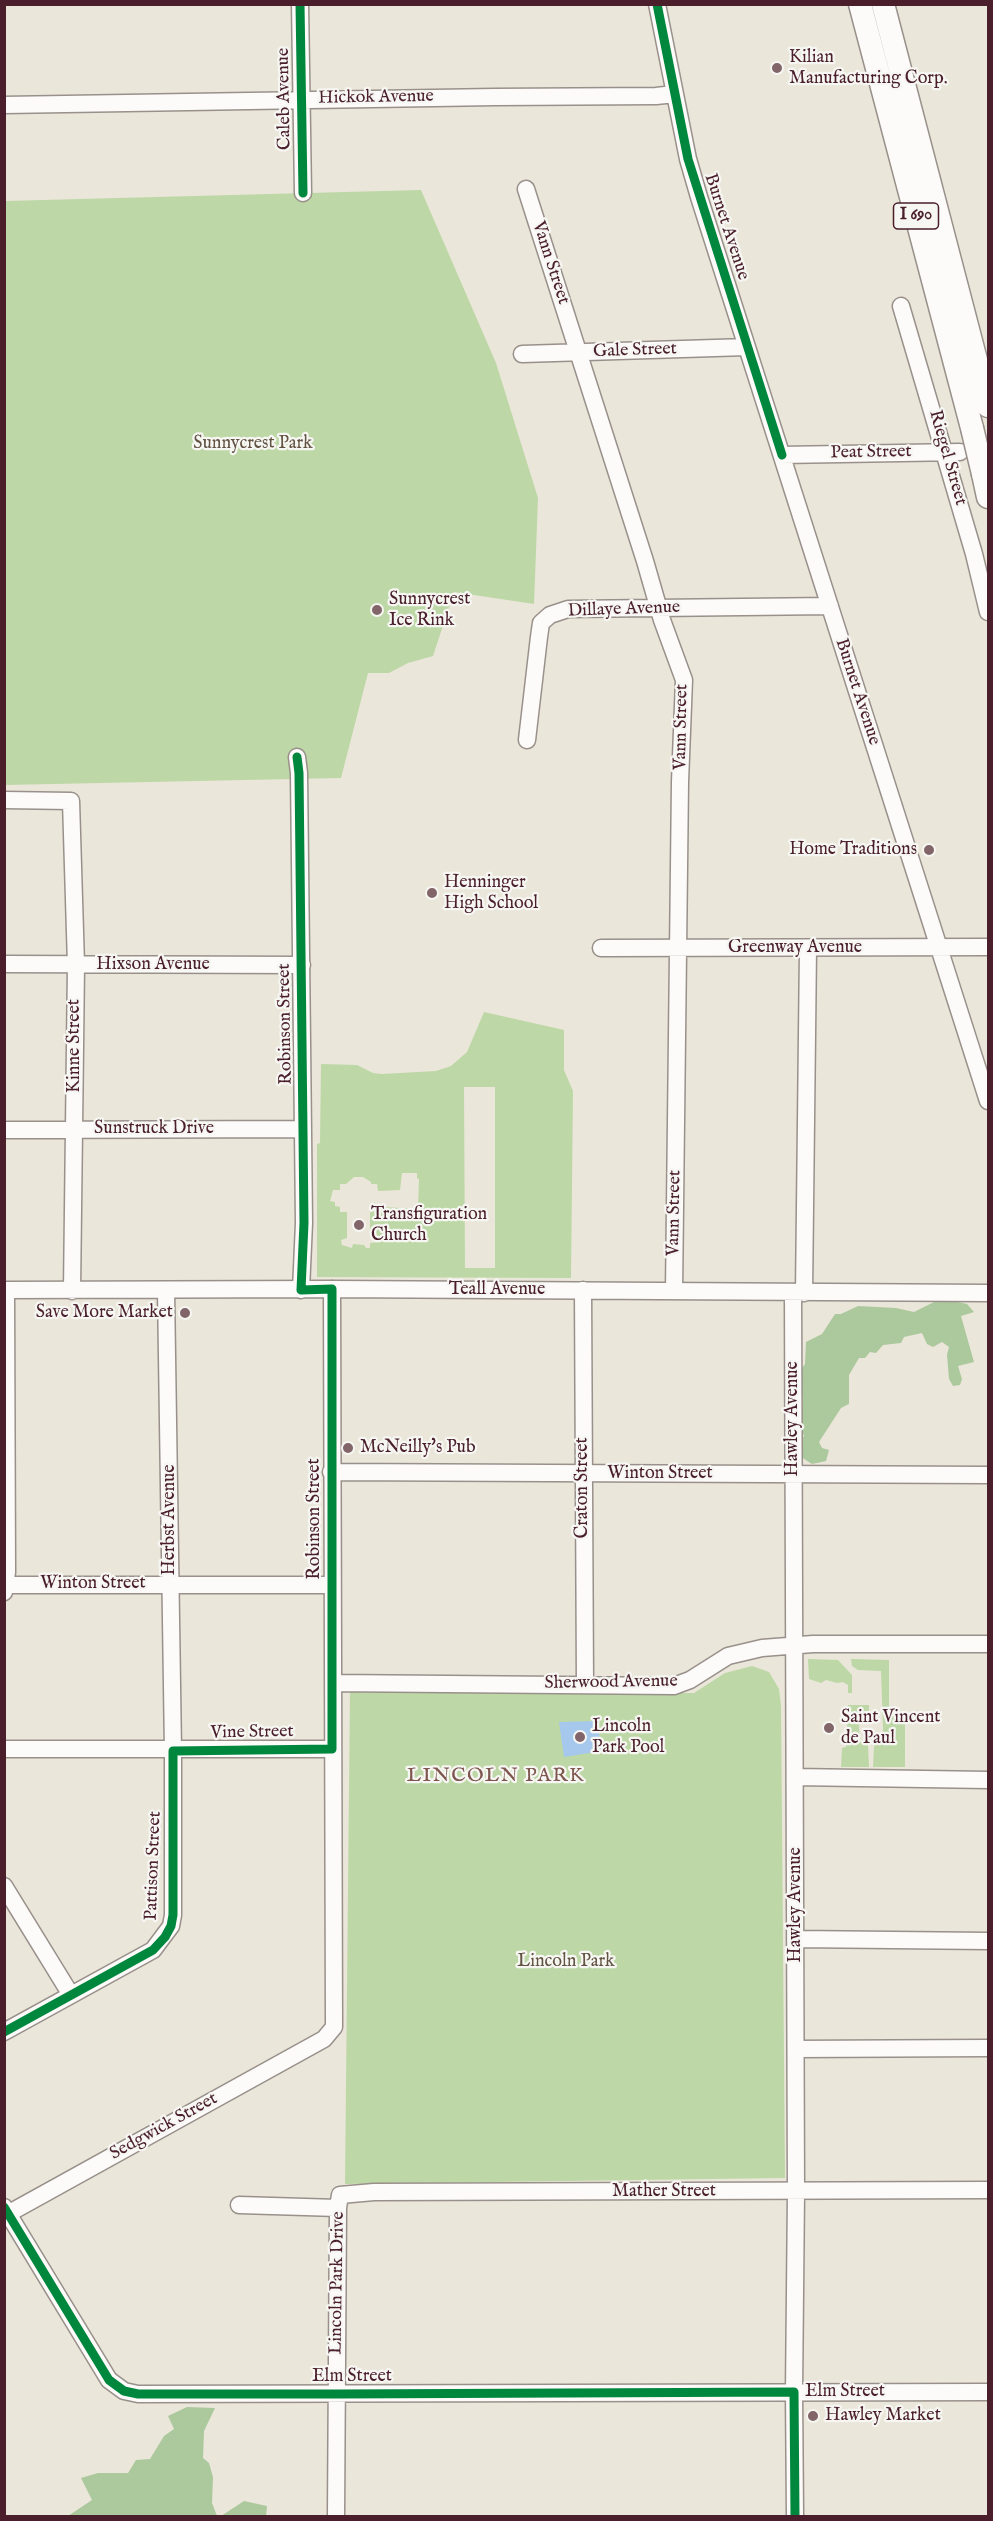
<!DOCTYPE html>
<style>
body{margin:0}
#map{position:relative;width:993px;height:2521px;overflow:hidden;background:#eae6d9;font-family:"IM FELL English",serif}
canvas{display:block}
.frame{position:absolute;inset:0;border:6px solid #4a1f2b;pointer-events:none}
</style>
<div id="map">
<canvas width="993" height="2521"></canvas>
<div class="frame"></div>
</div>
<script>
const ctx = document.querySelector('canvas').getContext('2d');
ctx.lineJoin = 'round';
function fillPath(path, color) { ctx.fillStyle = color; ctx.fill(path, 'evenodd'); }
const poly = rows => new Path2D(rows.map(r => 'M' + r).join(''));
function strokePath(path, color, width, dash) { ctx.strokeStyle = color; ctx.lineWidth = width; ctx.lineCap = dash ? 'butt' : 'round'; ctx.setLineDash(dash || []); ctx.stroke(path); }
function label(font, color, halo, rows, align = 'center') {
  ctx.font = font + ' "IM FELL English",serif'; ctx.lineWidth = 4.5; ctx.setLineDash([]); ctx.textBaseline = 'middle'; ctx.strokeStyle = halo; ctx.fillStyle = color; for (const [text, x, y, turn = 0] of rows) {
    ctx.save(); ctx.translate(x, y); ctx.rotate((+turn || 0) * Math.PI / 180); ctx.textAlign = isNaN(turn) ? turn : align; if (halo) ctx.strokeText(text, 0, 0); ctx.fillText(text, 0, 0); ctx.restore();
  }
}
const green = poly([
 [421,190,496,363,538,498,534,604,454,592,433,656,408,663,389,673,368,673,341,778,5,785,5,201],
 [484,1012,564,1030,564,1070,573,1091,571,1278,317,1277,317,1144,320,1143,321,1064,357,1065,373,1073,382,1074,436,1071,451,1066,467,1052],
 [464,1087,495,1087,495,1268,465,1268],
 [402,1173,417,1173,417,1178,419,1179,418,1209,382,1207,382,1210,370,1212,370,1237,378,1237,379,1242,370,1243,370,1248,366,1248,364,1245,353,1244,352,1248,342,1245,341,1240,347,1238,347,1212,340,1212,340,1207,335,1206,335,1202,330,1201,333,1190,340,1190,340,1184,346,1184,354,1177,363,1177,371,1182,371,1184,377,1184,378,1191,400,1190],
 [808,1659,838,1660,852,1675,852,1693,848,1693,848,1685,843,1682,837,1683,826,1680,821,1683,809,1679],
 [851,1659,889,1660,889,1712,905,1712,905,1767,873,1767,874,1747,875,1742,882,1742,883,1729,881,1671,858,1670,852,1666],
 [752,1666,769,1672,779,1689,781,1706,785,2178,345,2184,350,1692,694,1693,725,1673],
 [848,1705,869,1705,869,1711,860,1711,859,1727,860,1742,867,1743,868,1746,869,1767,841,1767,842,1748,846,1747]
]);
const forest = poly([
 [934,1302,958,1302,967,1304,974,1312,961,1316,974,1362,958,1366,962,1379,960,1385,953,1386,949,1379,947,1355,949,1347,942,1342,933,1347,927,1344,922,1333,904,1337,901,1343,883,1345,876,1353,870,1352,865,1358,859,1358,849,1375,849,1404,841,1408,819,1442,822,1448,829,1450,826,1461,812,1464,801,1457,800,1441,804,1436,800,1427,803,1402,800,1371,805,1364,806,1342,822,1334,835,1314,841,1314,858,1306,896,1308,914,1312],
 [187,2407,215,2408,204,2431,203,2458,209,2463,213,2477,212,2503,217,2516,68,2516,92,2500,81,2478,98,2473,128,2473,136,2460,150,2459,164,2436,174,2429,168,2416],
 [244,2501,267,2506,266,2516,221,2516]
]);
const water = poly([
 [597,1721,602,1751,564,1757,559,1722]
]);
const minor = poly([
 [300,4,303,193],
 [657,4,688,159,699,197,988,1101],
 [4,105,495,97,656,96,675,94],
 [526,189,645,561,662,620,684,680,680,782,674,1291],
 [901,306,974,554,988,612],
 [522,354,747,347],
 [782,455,960,452],
 [527,740,539,637,541,623,550,615,568,609,830,606],
 [297,757,299,773,304,1223,301,1290],
 [4,800,71,801,76,965,72,1291],
 [601,948,988,947],
 [4,964,302,965],
 [4,1130,303,1129],
 [4,1290,332,1289,988,1293],
 [583,1290,585,1685],
 [793,1293,796,2192,794,2392,795,2516],
 [804,1293,808,948],
 [331,1472,988,1475],
 [6,1585,332,1585],
 [4,1592,7,1572,6,1290],
 [333,1683,674,1686,690,1680,728,1656,762,1648,813,1644,988,1644],
 [4,1749,332,1749],
 [795,1777,988,1780],
 [4,1886,71,1995],
 [796,1939,988,1941],
 [4,2032,153,1950,171,1926,173,1915,173,1751,166,1290],
 [796,2049,988,2048],
 [239,2205,338,2208],
 [4,2207,109,2380,124,2391,138,2394,988,2392],
 [4,2216,324,2039,334,2027,332,1289],
 [336,2516,338,2208,340,2195,374,2192,988,2190]
]);
const highway = poly([
 [860,4,972,428],
 [883,4,988,406],
 [983,474,988,497]
]);
const highwayBridge = poly([
 [972,428,983,474]
]);
const cycleway = poly([
 [300,4,303,193],
 [657,4,688,159,782,455],
 [4,2032,153,1950,165,1937,171,1926,173,1915,173,1751,332,1749,332,1289,301,1290,304,1223,299,773,297,757],
 [4,2207,109,2380,124,2391,138,2394,337,2394,794,2392,795,2516]
]);
const markers = [
 [777,68,6,"#826568"],
 [377,610,6,"#826568"],
 [929,850,6,"#826568"],
 [432,893,6,"#826568"],
 [359,1225,6,"#826568"],
 [185,1313,6,"#826568"],
 [348,1448,6,"#826568"],
 [829,1728,6,"#826568"],
 [580,1737,6,"#826568"],
 [813,2416,6,"#826568"]
];
const shields = [
 [916,216,45]
];
const shieldNames = [
 ["I 690",916,216]
];
const poiNames = [
 ["Kilian",789,58],
 ["Manufacturing Corp.",789,79],
 ["Sunnycrest",389,600],
 ["Ice Rink",389,621],
 ["Home Traditions",917,850,"right"],
 ["Henninger",444,883],
 ["High School",444,904],
 ["Transfiguration",371,1215],
 ["Church",371,1236],
 ["Save More Market",173,1313,"right"],
 ["McNeilly's Pub",360,1448],
 ["Saint Vincent",841,1718],
 ["de Paul",841,1739],
 ["Lincoln",592,1727],
 ["Park Pool",592,1748],
 ["Hawley Market",825,2416]
];
const streetNames = [
 ["Hickok Avenue",376,98,-1],
 ["Caleb Avenue",285,99,-91],
 ["Burnet Avenue",726,227,72],
 ["Vann Street",550,263,72],
 ["Gale Street",635,351,-2],
 ["Peat Street",871,453,-1],
 ["Riegel Street",947,458,74],
 ["Dillaye Avenue",624,610,-2],
 ["Burnet Avenue",857,692,72],
 ["Vann Street",682,727,-89],
 ["Greenway Avenue",795,948],
 ["Hixson Avenue",153,965],
 ["Robinson Street",286,1024,-91],
 ["Kinne Street",75,1046,-90],
 ["Sunstruck Drive",154,1129],
 ["Vann Street",675,1213,-89],
 ["Teall Avenue",497,1290],
 ["Hawley Avenue",793,1419,-90],
 ["Winton Street",660,1474],
 ["Craton Street",583,1488,-90],
 ["Robinson Street",315,1519,-90],
 ["Herbst Avenue",170,1520,-90],
 ["Winton Street",93,1584],
 ["Sherwood Avenue",611,1683,-1],
 ["Vine Street",252,1733,-1],
 ["Pattison Street",154,1866,-88],
 ["Hawley Avenue",796,1905,-90],
 ["Sedgwick Street",164,2127,-29],
 ["Mather Street",664,2192],
 ["Lincoln Park Drive",338,2283,-89],
 ["Elm Street",352,2377],
 ["Elm Street",845,2392]
];
const parkNames = [
 ["Sunnycrest Park",253,444],
 ["Lincoln Park",566,1962]
];
const neighbourhoodNames = [
 ["LINCOLN PARK",496,1777]
];
fillPath(green, '#bdd8a6');
fillPath(forest, '#acc89d');
fillPath(water, '#a6c8ed');
strokePath(minor, '#99908b', 19);
strokePath(highway, '#99908b', 25);
strokePath(minor, '#fcfbf9', 16);
strokePath(highway, '#fcfbf9', 22);
strokePath(highwayBridge, '#99908b', 25, []);
strokePath(highwayBridge, '#fcfbf9', 22);
strokePath(cycleway, '#00873e', 9);
for (const [x, y, r, color] of markers) { const dot = new Path2D(); dot.arc(x, y, r, 0, 2 * Math.PI); ctx.fillStyle = color; ctx.fill(dot); strokePath(dot, '#f6f6f2', 2); }
for (const [x, y, w] of shields) { const box = new Path2D(); box.roundRect(x - w / 2, y - 13, w, 26, 4.5); ctx.fillStyle = '#f6f6f2'; ctx.fill(box); strokePath(box, '#4a1f2b', 1.5); }
label('bold 16px', '#4a1f2b', null, shieldNames);
label('18px', '#4a1f2b', '#f6f6f2', poiNames, 'left');
label('18px', '#4a1f2b', '#f6f6f2', streetNames);
label('18px', '#625343', '#f6f6f2', parkNames);
ctx.letterSpacing = '1.5px';
label('20px', '#7e564f', '#f6f6f2', neighbourhoodNames);
ctx.letterSpacing = '0px';
</script>
